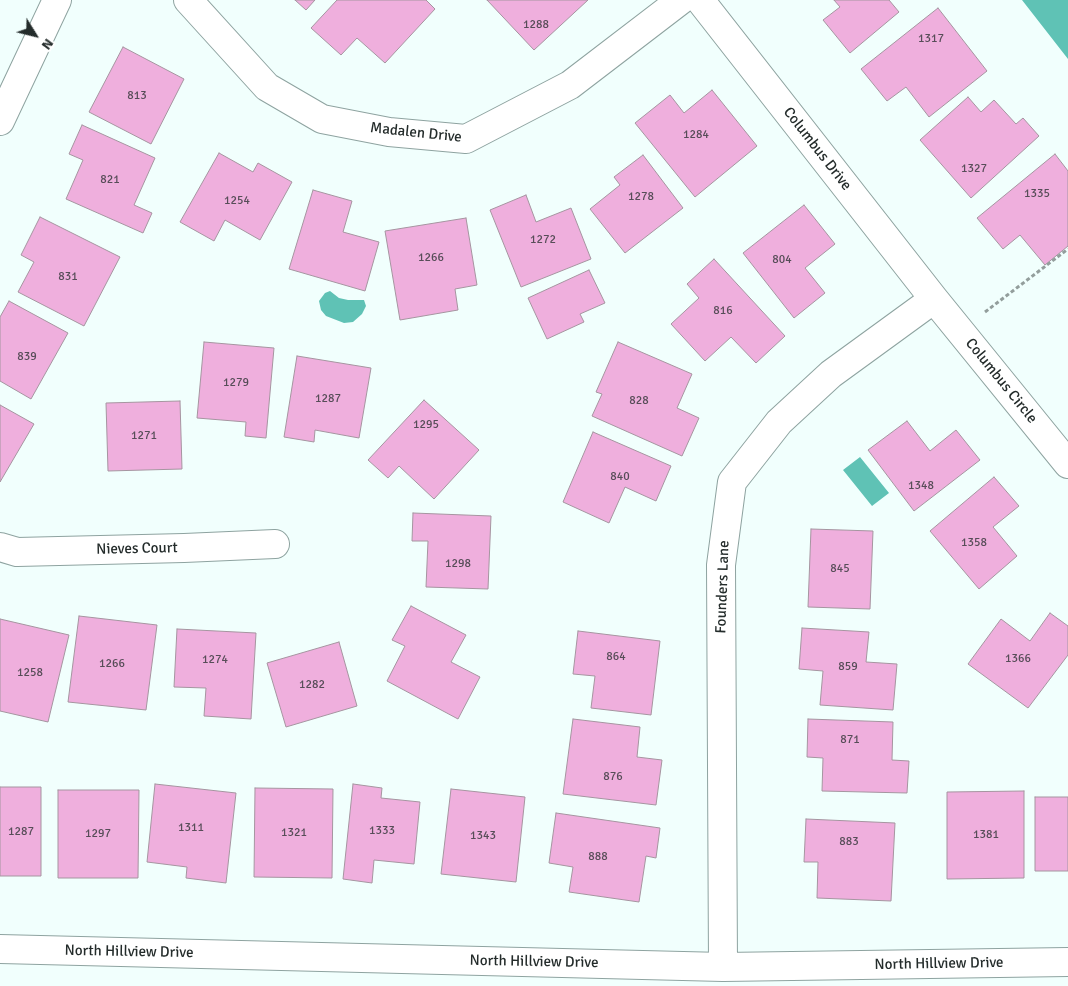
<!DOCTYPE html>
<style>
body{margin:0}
#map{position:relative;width:1068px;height:986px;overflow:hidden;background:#f1fffd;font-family:Signika,sans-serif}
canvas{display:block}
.north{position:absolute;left:10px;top:10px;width:50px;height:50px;-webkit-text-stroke:4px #fff;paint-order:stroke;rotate:126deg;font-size:14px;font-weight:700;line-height:20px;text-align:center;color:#242c2b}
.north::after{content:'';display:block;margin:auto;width:18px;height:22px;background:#242c2b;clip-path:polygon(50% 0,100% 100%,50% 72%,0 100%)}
</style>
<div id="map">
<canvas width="1068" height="986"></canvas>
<div class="north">N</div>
</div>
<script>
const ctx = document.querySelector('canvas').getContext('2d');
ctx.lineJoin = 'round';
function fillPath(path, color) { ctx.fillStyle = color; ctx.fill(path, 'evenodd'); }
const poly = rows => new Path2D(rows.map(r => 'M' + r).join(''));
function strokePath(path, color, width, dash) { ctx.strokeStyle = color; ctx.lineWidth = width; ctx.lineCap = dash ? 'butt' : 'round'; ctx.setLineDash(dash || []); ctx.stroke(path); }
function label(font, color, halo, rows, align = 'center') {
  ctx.font = font + ' Signika,sans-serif'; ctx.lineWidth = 4.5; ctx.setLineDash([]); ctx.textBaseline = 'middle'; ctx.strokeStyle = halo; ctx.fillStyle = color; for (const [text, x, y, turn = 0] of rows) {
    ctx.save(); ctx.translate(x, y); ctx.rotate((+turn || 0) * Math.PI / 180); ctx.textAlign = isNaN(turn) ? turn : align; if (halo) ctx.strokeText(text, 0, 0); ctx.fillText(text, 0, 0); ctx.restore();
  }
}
const water = poly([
 [1022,0,1068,0,1068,59],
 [330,291,339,298,348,300,364,300,366,306,362,314,353,322,344,323,326,316,321,310,319,301,325,293],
 [860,457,889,493,872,506,843,470]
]);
const building = poly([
 [295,0,315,0,306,10,295,0],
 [337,0,426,0,435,9,385,63,357,38,341,55,311,28,337,0],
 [487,0,588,0,534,50,487,0],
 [834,0,889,0,899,12,850,53,823,20,840,7,834,0],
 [938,8,987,71,929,117,906,87,887,101,861,69,938,8],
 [123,47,184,79,151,144,89,112,123,47],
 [712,90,757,146,695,197,635,123,670,95,684,113,712,90],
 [968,97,981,112,994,100,1016,124,1023,118,1039,136,971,198,920,140,968,97],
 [82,125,155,158,134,205,152,213,143,233,66,199,83,160,69,154,82,125],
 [219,153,253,172,258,163,292,182,260,240,225,220,214,241,180,222,219,153],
 [1055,154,1068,171,1068,246,1045,265,1020,235,1003,249,977,218,1055,154],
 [643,155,683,208,625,253,590,209,620,185,614,177,643,155],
 [313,190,352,201,343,232,379,242,365,291,289,269,313,190],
 [526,195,536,222,571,208,591,259,521,287,490,210,526,195],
 [804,205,835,244,805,268,825,293,794,318,743,253,804,205],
 [40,217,120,257,84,326,18,292,34,262,21,255,40,217],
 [466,218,477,285,455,289,458,310,400,320,385,231,466,218],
 [714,259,785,336,756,363,731,337,705,361,671,324,699,298,687,284,714,259],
 [589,270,605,303,580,314,584,322,547,339,528,298,589,270],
 [9,301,68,333,31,399,0,381,0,317,9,301],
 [204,342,274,348,266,438,245,436,246,422,197,418,204,342],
 [618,342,692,374,677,408,699,418,682,456,592,416,602,394,596,392,618,342],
 [297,356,371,368,359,438,315,430,314,442,284,437,297,356],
 [424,400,479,450,434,499,399,466,388,478,368,460,424,400],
 [180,401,182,469,108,471,106,403,180,401],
 [0,405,34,424,0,482,0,405],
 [907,421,930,451,956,430,980,460,914,511,868,450,907,421],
 [593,432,671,466,656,501,625,487,609,523,563,502,593,432],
 [994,477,1019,506,993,527,1017,556,979,589,930,531,994,477],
 [413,513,491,516,488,589,426,587,428,541,412,541,413,513],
 [811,529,873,531,870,609,808,607,811,529],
 [411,606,466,635,451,662,480,677,458,719,387,681,405,646,392,640,411,606],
 [1050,613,1068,626,1068,655,1028,708,968,664,1001,619,1030,641,1050,613],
 [79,616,157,625,146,710,68,702,79,616],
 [0,619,69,635,48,722,0,711,0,619],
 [802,628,869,632,866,662,897,664,893,710,820,705,823,671,799,669,802,628],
 [177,629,256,633,251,719,204,716,206,688,174,687,177,629],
 [578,631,660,641,651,715,591,708,595,676,573,674,578,631],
 [339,642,357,706,286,727,267,663,339,642],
 [573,719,640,727,637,757,662,760,656,805,563,794,573,719],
 [808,719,893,722,892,760,909,761,907,793,822,791,823,758,807,757,808,719],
 [155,784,236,793,226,883,186,878,187,867,147,862,155,784],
 [353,784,382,788,381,798,420,802,414,864,374,860,372,883,343,879,353,784],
 [0,787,41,787,41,876,0,876,0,787],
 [255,788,333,789,332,878,254,877,255,788],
 [451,789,525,797,516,882,441,874,451,789],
 [58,790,139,790,138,878,58,878,58,790],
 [1024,791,1024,878,947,879,947,792,1024,791],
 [1035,797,1068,797,1068,871,1035,871,1035,797],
 [556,813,660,828,656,858,646,856,639,902,569,892,573,867,549,863,556,813],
 [806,819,895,823,891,901,817,898,818,862,804,862,806,819]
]);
const path = poly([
 [985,312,1068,249]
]);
const street = poly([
 [188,0,267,87,322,119,389,132,466,139,570,85,681,0],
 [700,0,934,299,1068,464],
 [0,121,57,0],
 [0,547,17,552,184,548,275,544],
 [0,949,723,967,1068,962],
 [723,967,721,565,732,482,779,422,831,374,934,299]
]);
const numberNames = [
 ["1288",536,25],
 ["1317",931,39],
 ["813",137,96],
 ["1284",696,135],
 ["1327",974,169],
 ["821",110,180],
 ["1335",1037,194],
 ["1278",641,197],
 ["1254",237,201],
 ["1272",543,240],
 ["1266",431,258],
 ["804",782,260],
 ["831",68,277],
 ["816",723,311],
 ["839",27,357],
 ["1279",236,383],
 ["1287",328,399],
 ["828",639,401],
 ["1295",426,425],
 ["1271",144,436],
 ["840",620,477],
 ["1348",921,486],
 ["1358",974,543],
 ["1298",458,564],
 ["845",840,569],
 ["864",616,657],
 ["1366",1018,659],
 ["1274",215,660],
 ["1266",112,664],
 ["859",848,667],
 ["1258",30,673],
 ["1282",312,685],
 ["871",850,740],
 ["876",613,777],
 ["1311",191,828],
 ["1333",382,831],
 ["1287",21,832],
 ["1321",294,833],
 ["1297",98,834],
 ["1381",986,835],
 ["1343",483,836],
 ["883",849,842],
 ["888",598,857]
];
const streetNames = [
 ["Madalen Drive",416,133,6],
 ["Columbus Drive",817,149,52],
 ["Columbus Circle",1001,381,51],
 ["Nieves Court",137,549,-1],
 ["Founders Lane",723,587,-88],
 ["North Hillview Drive",129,952,1],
 ["North Hillview Drive",534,962,1],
 ["North Hillview Drive",939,964,-1]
];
fillPath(water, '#5fc2b5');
fillPath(building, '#efafdd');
strokePath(building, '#a595a0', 1);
strokePath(street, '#8ea3a0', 30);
strokePath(path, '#939e9c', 3, [4, 2.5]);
strokePath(street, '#fff', 28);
label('12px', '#574d58', null, numberNames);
label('15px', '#242c2b', '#fff', streetNames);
</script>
